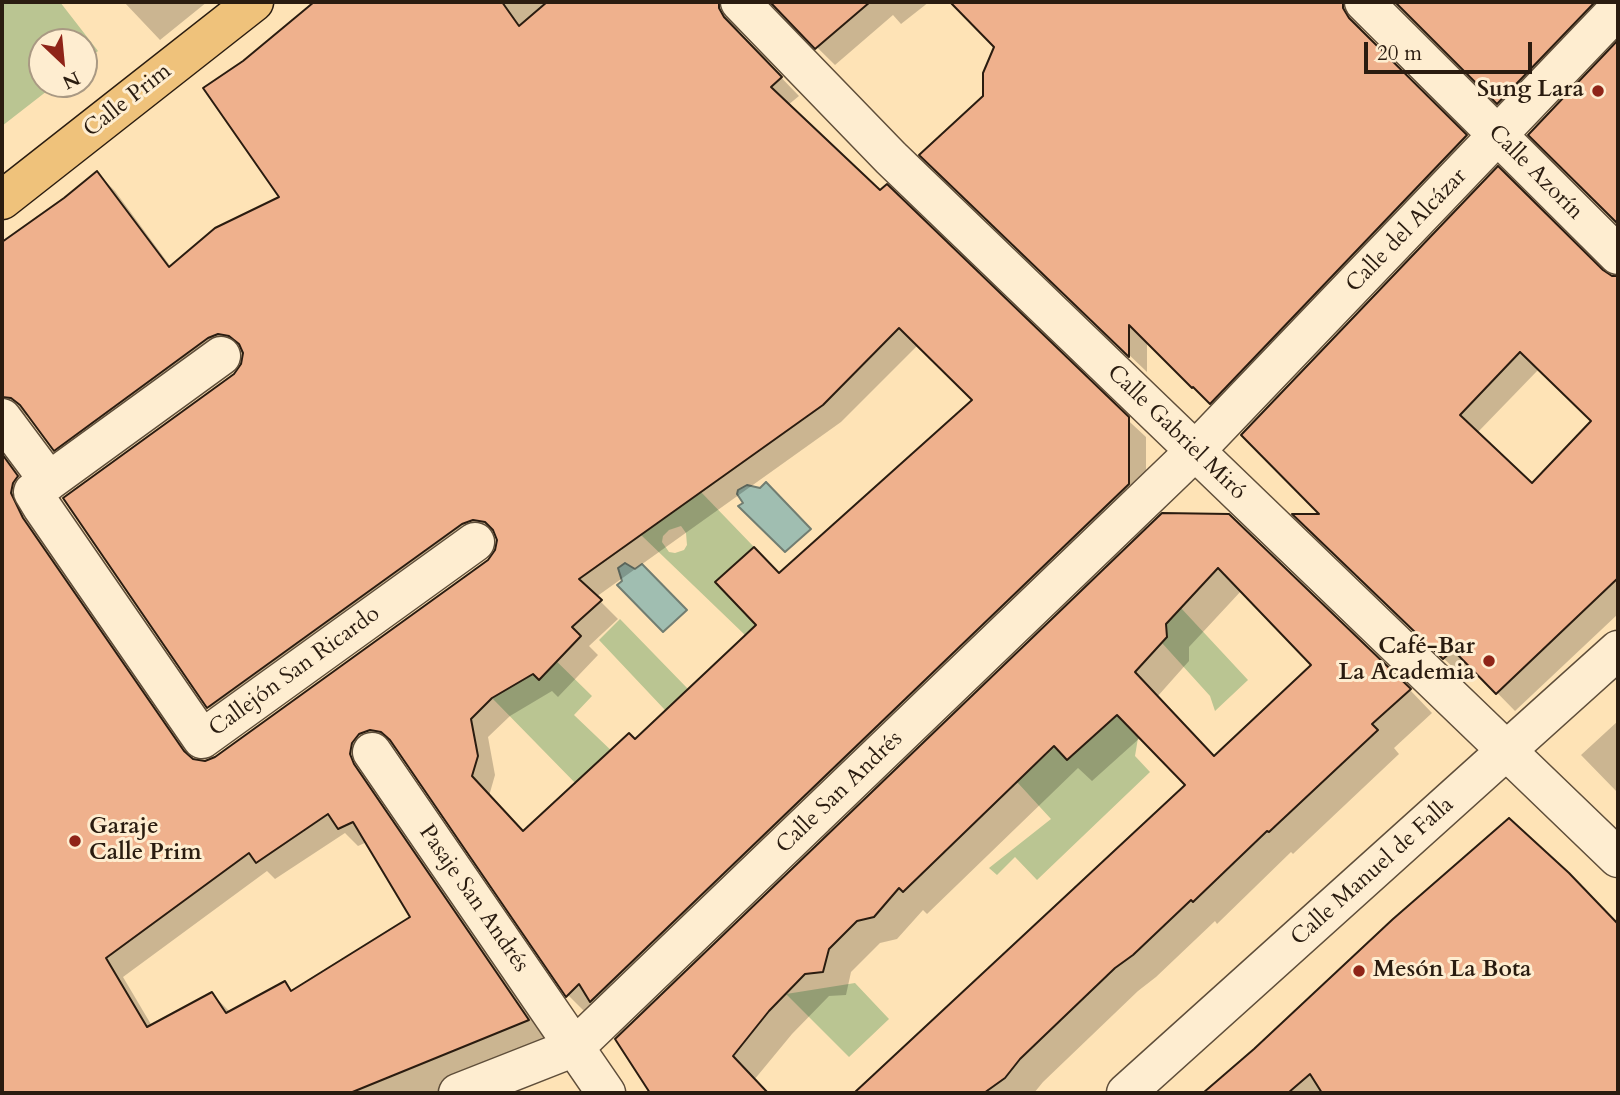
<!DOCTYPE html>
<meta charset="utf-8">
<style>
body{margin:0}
#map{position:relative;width:1620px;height:1095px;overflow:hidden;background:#fee3b6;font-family:Cardo,serif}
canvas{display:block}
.frame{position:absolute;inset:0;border:4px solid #2a1c10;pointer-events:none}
.north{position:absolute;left:28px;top:28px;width:70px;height:70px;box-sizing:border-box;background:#feedd0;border:2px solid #a99983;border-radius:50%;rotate:154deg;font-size:19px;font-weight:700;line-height:28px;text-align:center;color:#2a1c10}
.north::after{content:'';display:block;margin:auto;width:24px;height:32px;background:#8f2418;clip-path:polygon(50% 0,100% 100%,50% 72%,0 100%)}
.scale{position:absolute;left:1364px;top:42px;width:168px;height:32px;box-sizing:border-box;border:4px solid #2a1c10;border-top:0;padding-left:9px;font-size:21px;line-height:24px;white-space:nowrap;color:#2a1c10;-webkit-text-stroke:5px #feedd0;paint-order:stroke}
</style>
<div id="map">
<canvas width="1620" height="1095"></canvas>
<div class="frame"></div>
<div class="north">N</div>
<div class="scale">20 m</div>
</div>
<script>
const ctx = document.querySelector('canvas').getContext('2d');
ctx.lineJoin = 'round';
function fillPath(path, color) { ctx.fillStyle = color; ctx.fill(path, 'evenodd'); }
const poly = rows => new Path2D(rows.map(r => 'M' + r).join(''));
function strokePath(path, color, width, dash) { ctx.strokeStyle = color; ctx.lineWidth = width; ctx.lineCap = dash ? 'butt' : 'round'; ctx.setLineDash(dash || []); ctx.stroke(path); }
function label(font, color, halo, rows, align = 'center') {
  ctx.font = font + ' Cardo,serif'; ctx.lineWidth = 6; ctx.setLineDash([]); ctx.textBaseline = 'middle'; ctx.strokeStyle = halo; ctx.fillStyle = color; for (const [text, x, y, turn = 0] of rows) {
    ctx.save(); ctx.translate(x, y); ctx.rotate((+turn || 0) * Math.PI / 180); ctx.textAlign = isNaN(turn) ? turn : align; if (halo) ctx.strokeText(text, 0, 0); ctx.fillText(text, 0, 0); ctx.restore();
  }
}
const green = poly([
 [2,2,60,2,98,51,84,62,84,42,42,42,42,84,56,84,2,126],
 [701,492,754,547,715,582,756,625,745,635,641,535],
 [681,526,686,533,687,545,684,550,675,553,669,552,662,542,663,536,669,530],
 [1181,608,1248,680,1215,711,1210,696,1162,643,1167,637,1164,626],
 [620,619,688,689,665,710,599,640],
 [544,649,592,696,574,715,617,756,582,790,492,698],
 [1114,712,1138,738,1135,756,1150,772,1037,880,1015,857,997,875,989,868,1051,819,1017,782,1055,747,1068,759,1088,741],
 [855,983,889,1019,849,1057,786,994]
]);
const water = poly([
 [766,482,811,529,785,552,738,506,743,503,737,494,738,490,747,485,760,488,766,482],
 [625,563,635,569,642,564,687,610,663,632,617,585,622,581,618,568,625,563]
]);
const shadow = poly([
 [124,2,207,2,160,40],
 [363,2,747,2,737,14,737,28,742,37,799,96,788,105,1146,437,1146,503,586,1013,568,995,399,749,389,748,552,1047,464,1093,2,1093,2,450,35,496,41,538,194,761,205,762,216,758,489,561,496,552,498,539,493,538,227,725,209,707,65,499,235,375,242,366,244,353,238,352,73,468,55,449,30,416,18,414,2,425,2,247,97,173,115,191,171,267,282,197,324,35],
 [918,345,974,401,779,575,758,625,635,741,523,833,489,796,495,775,488,737,510,716,552,691,558,697,598,655,589,646,618,619,596,597,841,422],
 [345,833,358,846,367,842,412,918,293,992,284,983,231,1013,212,994,152,1026,123,977,267,871,275,879],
 [771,2,929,2,901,24,893,15,835,65],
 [952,2,1371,2,1360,16,1361,28,1366,38,1484,155,1229,420,1212,403,1211,405,1147,340,1147,372,939,173,985,97,996,46],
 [1395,2,1618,2,1516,120],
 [1618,43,1618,222,1531,135],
 [1602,272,1613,278,1618,278,1618,614,1515,711,1472,667,1462,676,1313,532,1323,516],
 [1539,369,1593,421,1532,486,1477,433],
 [1162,515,1410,690,1432,713,1394,748,1399,754,1293,854,1291,852,1217,924,1215,921,1156,977,1138,991,1043,1082,1034,1093,857,1093,1187,785,1141,737,1092,781,1078,768,927,914,923,910,897,939,880,943,851,972,846,995,829,996,792,1034,754,1080,767,1093,652,1093,617,1039],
 [1242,590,1313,665,1215,758,1157,697,1189,661,1189,647],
 [1618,721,1618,793,1581,755],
 [1590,897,1618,927,1618,1093,1205,1093,1255,1050]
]);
const building = poly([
 [314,2,502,2,519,26,547,2,719,2,719,8,724,17,782,77,771,87,880,190,887,184,1129,417,1129,484,590,1002,579,984,566,997,390,740,381,732,370,730,359,734,352,743,350,754,354,764,529,1020,350,1093,2,1093,2,454,18,476,13,483,11,493,23,518,184,751,193,759,205,761,215,757,488,560,495,550,497,540,493,530,485,522,473,520,462,524,207,708,63,498,234,374,241,364,243,353,239,344,229,336,218,334,208,338,54,451,20,405,11,398,2,397,2,242,64,198,97,171,169,267,215,228,279,197,203,88,243,61,314,2],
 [899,328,972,400,779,573,754,547,715,582,756,625,635,739,629,733,523,831,472,776,478,756,471,719,492,698,533,674,539,680,581,636,572,627,602,600,579,579,823,405,899,328],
 [328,814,338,829,353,822,410,917,291,991,285,981,226,1013,212,992,147,1027,106,958,249,853,256,863,328,814],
 [770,2,870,2,815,49,770,2],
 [950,2,1343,2,1343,8,1349,18,1467,135,1210,404,1193,387,1192,388,1129,325,1129,357,919,155,983,96,983,73,994,47,950,2],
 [1395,2,1595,2,1497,104,1395,2],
 [1618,40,1618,224,1528,135,1618,40],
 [1498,166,1603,270,1612,276,1618,276,1618,578,1496,694,1453,650,1443,659,1292,514,1319,514,1241,435,1498,166],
 [1520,352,1591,421,1532,483,1460,415,1520,352],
 [1162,513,1229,514,1411,689,1372,724,1378,730,1269,832,1267,831,1193,902,1191,900,1133,955,1115,968,1020,1059,1005,1078,984,1093,854,1093,1185,785,1117,715,1067,760,1054,746,903,892,899,888,874,917,857,921,829,949,823,972,805,974,769,1011,733,1056,768,1093,650,1093,615,1039,1162,513],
 [1218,568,1311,665,1214,756,1135,672,1167,637,1166,624,1218,568],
 [1509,818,1569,873,1618,924,1618,1093,1322,1093,1310,1074,1288,1093,1203,1093,1254,1049,1393,919,1509,818]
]);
const minor = poly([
 [740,2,891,158,1618,858],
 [1364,2,1618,255],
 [2,418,49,481,33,492,42,507,202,739,475,542],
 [49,481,221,356],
 [372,752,606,1093],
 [458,1093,575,1047,1195,451,1618,9],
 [1126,1093,1618,650]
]);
const major = poly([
 [2,200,254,2]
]);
const markers = [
 [1598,91,7,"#8f2418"],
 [1489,661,7,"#8f2418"],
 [75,841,7,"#8f2418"],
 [1359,971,7,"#8f2418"]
];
const poiNames = [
 ["Sung Lara",1584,91],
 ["Café-Bar",1475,648],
 ["La Academia",1475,674],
 ["Garaje",89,828,"left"],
 ["Calle Prim",89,854,"left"],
 ["Mesón La Bota",1373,971,"left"]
];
const streetNames = [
 ["Calle Prim",128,101,-38],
 ["Calle Azorín",1535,173,45],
 ["Calle del Alcázar",1407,231,-46],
 ["Calle Gabriel Miró",1176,433,44],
 ["Callejón San Ricardo",295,672,-36],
 ["Calle San Andrés",840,793,-44],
 ["Calle Manuel de Falla",1373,872,-42],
 ["Pasaje San Andrés",473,899,55]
];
fillPath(green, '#bac592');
fillPath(water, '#a0beb1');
strokePath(water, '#717d71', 2);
fillPath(shadow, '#0003');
fillPath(building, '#efb18d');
strokePath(building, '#2a1c10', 2);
strokePath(minor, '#5f4e3a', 41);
strokePath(major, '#2a1c10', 41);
strokePath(minor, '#feedd0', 38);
strokePath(major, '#efc27b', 38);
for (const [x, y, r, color] of markers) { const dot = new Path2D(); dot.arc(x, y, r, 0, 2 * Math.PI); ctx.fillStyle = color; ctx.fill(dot); strokePath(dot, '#feedd0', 2.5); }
label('bold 23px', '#2a1c10', '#feedd0', poiNames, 'right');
label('23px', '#2a1c10', '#feedd0', streetNames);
</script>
